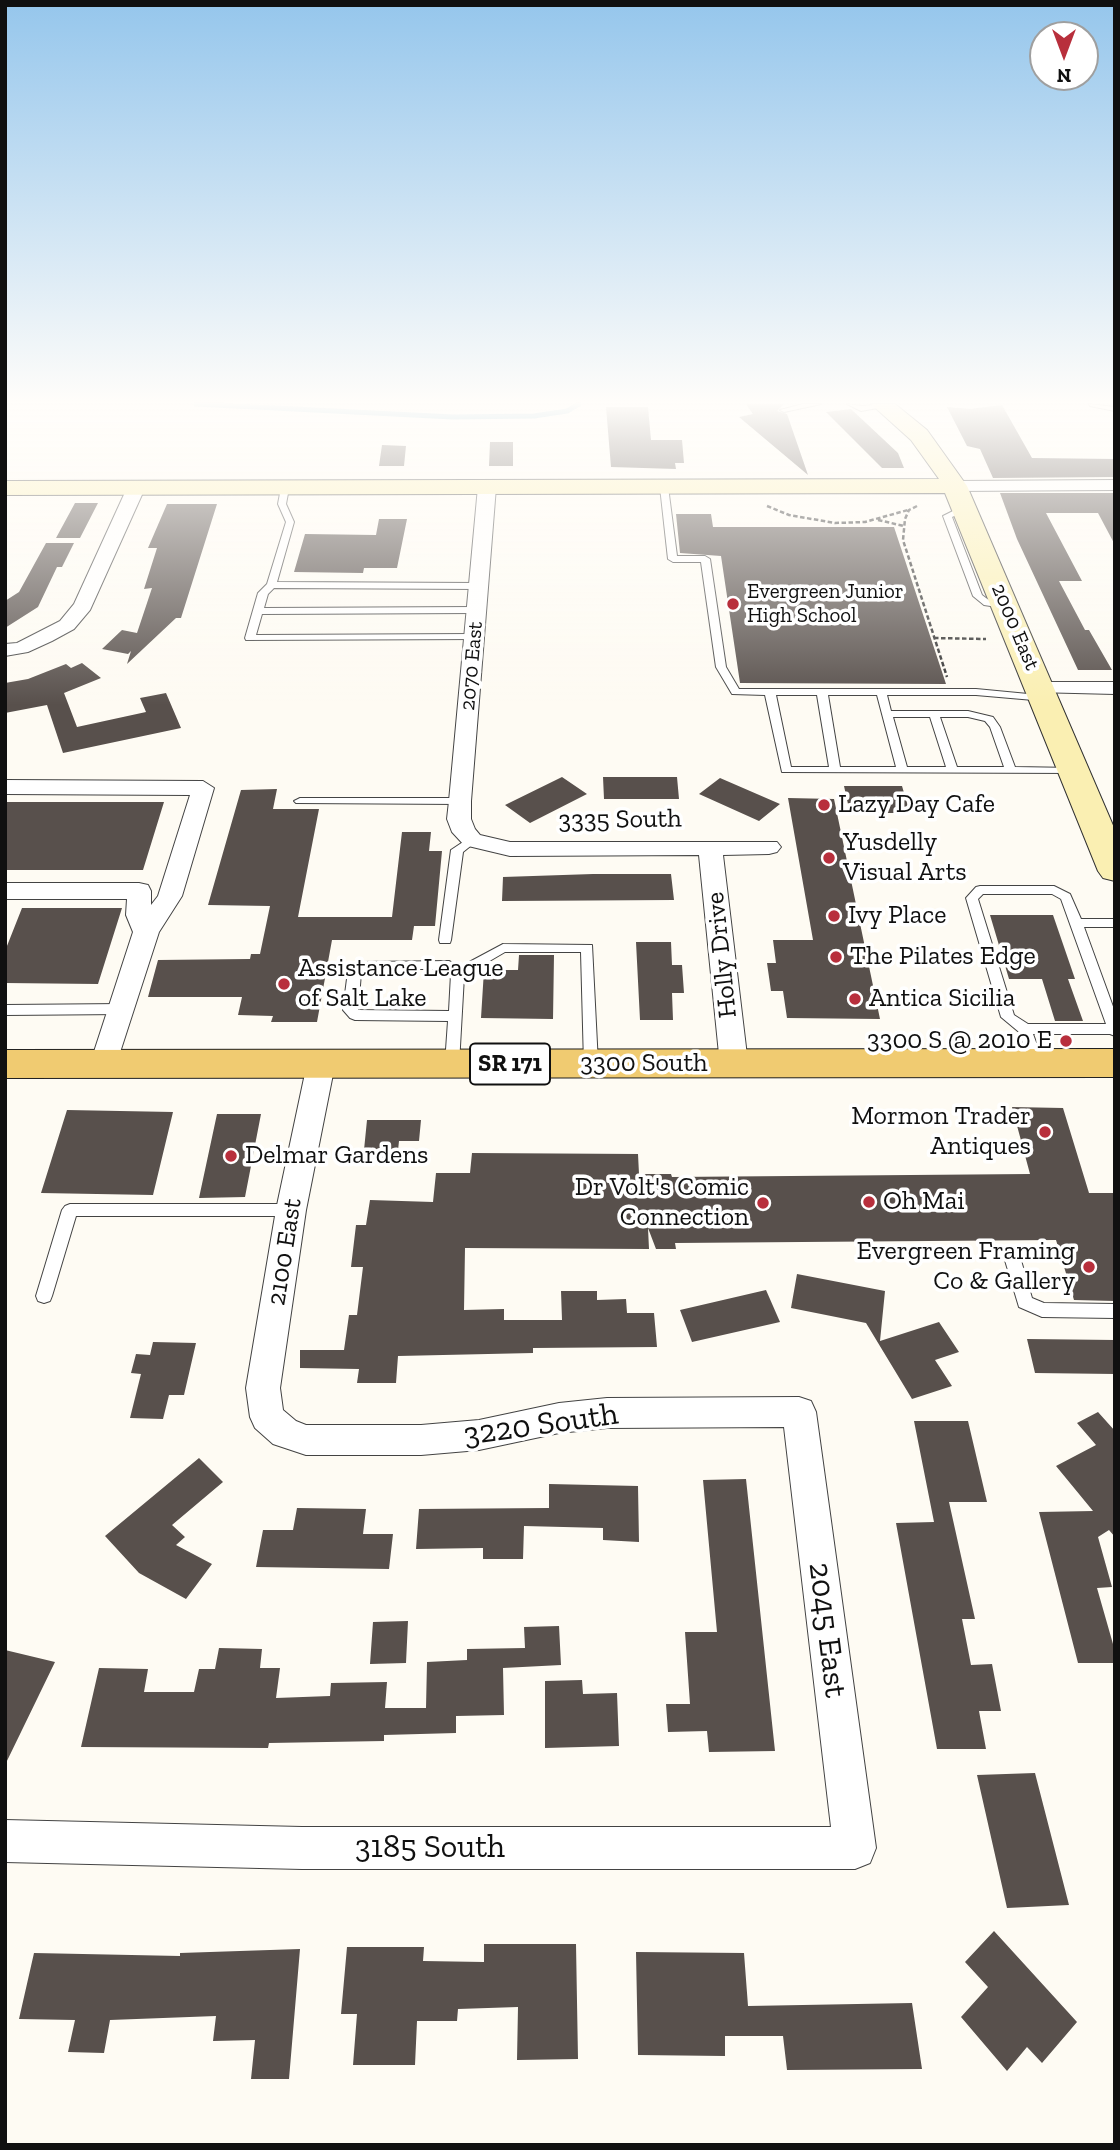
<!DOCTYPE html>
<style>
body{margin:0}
#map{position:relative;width:1120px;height:2150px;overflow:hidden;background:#fefbf3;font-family:"Zilla Slab",serif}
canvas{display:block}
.frame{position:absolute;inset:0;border:7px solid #101010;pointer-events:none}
.north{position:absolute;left:1029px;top:21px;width:70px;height:70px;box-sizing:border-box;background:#fff;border:2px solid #9f9f9f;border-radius:50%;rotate:180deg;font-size:19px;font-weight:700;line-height:28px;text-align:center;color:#101010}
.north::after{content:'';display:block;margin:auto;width:24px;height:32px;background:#b82f3c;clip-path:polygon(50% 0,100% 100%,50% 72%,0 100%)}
</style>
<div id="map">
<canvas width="1120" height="2150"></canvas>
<div class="frame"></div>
<div class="north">N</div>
</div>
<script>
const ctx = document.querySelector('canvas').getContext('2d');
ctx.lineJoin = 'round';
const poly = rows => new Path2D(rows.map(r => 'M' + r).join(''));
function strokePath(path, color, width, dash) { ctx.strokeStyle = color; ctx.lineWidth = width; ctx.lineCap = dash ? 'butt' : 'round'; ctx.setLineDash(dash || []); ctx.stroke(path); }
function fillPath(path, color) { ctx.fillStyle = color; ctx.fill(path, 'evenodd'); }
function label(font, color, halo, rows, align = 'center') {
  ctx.font = font + ' "Zilla Slab",serif'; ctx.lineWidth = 7; ctx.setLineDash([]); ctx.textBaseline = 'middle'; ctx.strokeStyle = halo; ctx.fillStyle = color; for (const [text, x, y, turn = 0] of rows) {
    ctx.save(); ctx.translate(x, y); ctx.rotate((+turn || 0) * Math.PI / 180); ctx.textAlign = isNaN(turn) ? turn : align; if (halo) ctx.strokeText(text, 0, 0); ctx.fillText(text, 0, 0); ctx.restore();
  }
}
const stream = poly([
 [196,404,453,417,534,416,567,411,579,404]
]);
const building = poly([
 [746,404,784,404,777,411,787,414,808,475,739,417,753,414],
 [1002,405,1032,458,1115,459,1115,477,993,478,980,449,967,446,947,407,970,409],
 [606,407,648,407,651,440,682,440,684,463,675,463,676,469,611,467],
 [851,409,898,453,904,468,882,468,826,412],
 [490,442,513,442,513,466,489,466],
 [382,445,406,446,404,466,379,466],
 [1000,493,1115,493,1115,545,1098,513,1046,513,1082,581,1059,581,1085,630,1089,630,1112,670,1078,670,1017,539],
 [75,503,98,503,80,538,56,538],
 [167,504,217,504,181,618,176,618,127,664,131,651,128,654,102,649,122,630,137,633,152,588,144,589,157,548,148,548],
 [676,514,711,514,713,527,894,527,946,684,740,683,721,556,680,553],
 [379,519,407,519,397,568,364,568,363,573,294,572,305,534,376,535],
 [46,543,74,543,62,567,57,567,38,607,5,628,5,601,19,592],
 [82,663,101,678,64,693,77,727,146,712,140,698,166,693,181,728,63,753,47,705,5,713,5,683,28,679,66,664,71,668],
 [562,777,587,794,530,823,505,805],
 [603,777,677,777,679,799,604,799],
 [720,778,780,804,759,821,699,794],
 [844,786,902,786,910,813,850,813],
 [277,789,273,809,319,809,298,917,392,917,402,832,431,832,429,851,442,851,435,926,414,926,412,940,332,940,317,1022,271,1022,273,1016,238,1015,242,997,148,997,158,960,250,959,251,954,260,954,270,906,208,905,241,790],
 [788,798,834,799,880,1019,787,1018,783,991,771,991,767,963,776,963,773,940,813,940],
 [5,802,164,802,143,870,5,870],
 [593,874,671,874,674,900,502,901,503,877],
 [22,908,122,908,98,984,5,983,5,951],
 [990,915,1053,915,1075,979,1068,979,1083,1021,1055,1021,1042,979,1009,979],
 [636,942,671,942,672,965,682,965,684,993,672,993,673,1020,640,1020],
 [519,955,554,955,553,1019,481,1018,484,970,518,970],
 [1012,1107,1063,1108,1089,1193,1115,1193,1115,1301,1074,1300,1056,1240,675,1243,676,1249,656,1249,648,1228,649,1249,465,1248,464,1310,504,1309,504,1320,562,1320,561,1291,597,1291,597,1300,626,1299,627,1313,654,1313,657,1347,533,1348,533,1353,398,1356,396,1383,357,1383,359,1369,300,1368,300,1350,344,1350,349,1315,357,1315,363,1267,351,1267,356,1225,366,1225,370,1200,433,1202,436,1173,470,1173,472,1153,638,1154,639,1174,671,1174,672,1177,1030,1174],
 [67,1110,173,1112,153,1195,41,1193],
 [217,1114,261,1114,245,1197,199,1198],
 [367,1120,421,1120,419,1141,399,1141,397,1160,363,1160],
 [797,1274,885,1291,880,1341,939,1322,959,1352,935,1360,952,1386,912,1399,866,1323,791,1308],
 [766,1290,780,1322,692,1342,680,1310],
 [1027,1339,1115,1340,1115,1374,1035,1373],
 [153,1342,196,1343,184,1395,169,1395,163,1419,130,1418,141,1374,131,1373,136,1354,150,1355],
 [1098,1412,1115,1431,1115,1537,1109,1530,1098,1537,1112,1587,1097,1588,1115,1651,1115,1663,1078,1663,1039,1512,1093,1511,1056,1466,1096,1445,1077,1423],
 [914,1421,968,1421,987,1502,949,1502,975,1619,962,1619,971,1665,992,1664,1001,1711,979,1711,986,1749,937,1749,896,1523,934,1522],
 [199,1458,223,1482,172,1525,185,1537,176,1545,212,1564,186,1599,139,1573,105,1536],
 [746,1479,775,1751,709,1752,707,1731,668,1732,666,1704,690,1704,685,1632,717,1632,703,1480],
 [549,1484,638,1486,639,1542,603,1540,603,1528,524,1526,523,1559,483,1559,483,1548,416,1549,419,1509,549,1508],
 [297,1508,366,1509,363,1534,393,1534,389,1569,256,1567,263,1530,293,1530],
 [408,1621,406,1663,370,1664,373,1622],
 [559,1626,561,1665,503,1668,504,1715,456,1716,456,1733,384,1735,384,1741,269,1743,268,1748,81,1747,99,1668,148,1669,144,1692,194,1692,199,1669,215,1669,219,1648,262,1649,260,1668,280,1668,276,1698,330,1696,331,1683,387,1682,385,1708,426,1708,427,1662,467,1660,467,1649,525,1648,524,1627],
 [5,1650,55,1662,5,1765],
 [582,1680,583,1694,617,1693,619,1746,545,1748,545,1681],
 [1035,1773,1069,1905,1007,1908,977,1775],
 [994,1931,1077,2022,1042,2063,1027,2047,1007,2071,961,2017,988,1987,965,1962],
 [484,1944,576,1944,578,2059,517,2060,518,2007,458,2009,457,2021,417,2021,415,2065,353,2065,357,2014,341,2014,347,1947,424,1947,423,1961,484,1962],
 [300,1949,289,2079,251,2079,255,2040,213,2041,216,2016,110,2020,104,2053,68,2052,75,2020,19,2019,34,1953,180,1956,180,1953],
 [636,1952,744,1953,748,2006,912,2003,922,2069,787,2070,783,2036,725,2036,725,2056,638,2055]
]);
const path = poly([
 [767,506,789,515,835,523,865,522,908,510],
 [917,506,909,510,905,519,903,540,947,677],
 [878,520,904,526],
 [934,638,986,639]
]);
const lane = poly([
 [803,404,821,404,784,412,780,410,803,404],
 [847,404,862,406,887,404,889,406,861,411,847,404],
 [1089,404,1115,407,1115,411,1090,406,1089,404],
 [664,484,668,487,677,556,705,556,710,559,726,667,739,689,976,689,1049,696,1050,698,1045,701,976,695,887,695,891,711,968,711,993,717,1000,727,1015,767,1074,768,1080,771,1078,773,782,772,765,695,732,694,716,667,701,562,673,562,668,559,660,487,664,484],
 [776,695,817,695,829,767,791,767,776,695],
 [828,695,877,695,896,767,840,767,828,695],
 [893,717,930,717,946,767,907,767,893,717],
 [940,717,968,717,985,721,990,727,1004,767,957,767,940,717],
 [285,485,289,488,286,504,294,522,277,582,479,583,484,586,479,589,274,588,268,594,264,608,476,607,481,610,476,613,262,614,256,635,474,634,479,637,478,639,246,640,245,638,258,593,267,584,286,522,278,504,281,488,285,485],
 [965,505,968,506,968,510,952,517,982,595,990,601,1010,605,1010,609,984,605,973,596,943,516,965,505],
 [300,798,460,798,466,801,460,804,296,803,294,801,300,798],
 [472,836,478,840,463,852,451,940,450,943,440,943,439,940,451,850,472,836],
 [980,886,1054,886,1070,894,1081,919,1115,919,1115,927,1084,927,1115,1012,1115,1036,1110,1034,1033,1034,1044,1064,1037,1069,1032,1068,1019,1032,1001,1017,966,898,976,887,980,886],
 [983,894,1052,894,1061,899,1106,1024,1028,1024,1014,1015,978,899,983,894],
 [503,944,592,945,598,1064,596,1068,591,1069,584,1064,581,952,505,952,464,976,459,1064,452,1069,445,1064,448,1021,355,1020,350,1018,343,1010,348,971,361,962,449,961,460,967,503,944],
 [368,969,447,969,451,974,449,1011,358,1010,361,973,368,969],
 [124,1004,131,1009,124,1014,5,1015,5,1005,124,1004],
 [70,1204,291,1204,296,1206,299,1210,296,1214,291,1216,76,1216,52,1296,50,1301,44,1303,38,1301,36,1296,62,1210,65,1206,70,1204],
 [1012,1251,1018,1253,1020,1257,1032,1298,1044,1303,1115,1304,1115,1318,1042,1317,1019,1307,1004,1257,1006,1253,1012,1251]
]);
const street = poly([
 [1115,480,1115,490,955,491,946,486,955,481,1115,480],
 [487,482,496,487,471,801,471,819,475,829,480,835,510,842,777,842,781,847,777,852,769,854,723,855,748,1064,744,1071,734,1074,724,1071,720,1064,699,855,510,856,464,845,452,832,447,819,449,801,478,487,487,482],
 [136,483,145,488,90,610,74,629,52,641,28,652,5,656,5,644,17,643,60,621,74,604,127,488,136,483],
 [1041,682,1115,682,1115,694,1034,692,1031,688,1034,684,1041,682],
 [5,780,203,781,214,788,182,896,159,932,114,1071,104,1074,94,1071,90,1064,133,932,126,915,127,899,5,899,5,883,139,883,148,885,151,891,151,905,158,896,190,795,5,794,5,780],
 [321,1054,331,1057,335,1064,306,1210,280,1388,283,1410,296,1421,306,1425,421,1425,479,1420,559,1403,607,1398,799,1397,811,1401,816,1412,876,1848,870,1863,855,1869,302,1869,5,1862,5,1820,302,1827,831,1827,784,1427,607,1428,559,1433,479,1450,421,1455,306,1455,273,1444,255,1428,250,1417,246,1388,276,1210,307,1064,311,1057,321,1054]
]);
const secondary = poly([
 [871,404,895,404,927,430,967,486,1115,830,1115,881,1103,878,1098,871,945,493,5,495,5,481,939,479,911,440,871,404]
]);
const primary = poly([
 [1115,1049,1115,1077,5,1078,5,1050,1115,1049]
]);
const markers = [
 [733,604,7,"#b82f3c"],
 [824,805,7,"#b82f3c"],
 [829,858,7,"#b82f3c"],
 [834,916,7,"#b82f3c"],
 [836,957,7,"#b82f3c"],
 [284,984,7,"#b82f3c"],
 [855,999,7,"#b82f3c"],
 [1066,1041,7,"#b82f3c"],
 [1045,1132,7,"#b82f3c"],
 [231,1156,7,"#b82f3c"],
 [869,1202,7,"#b82f3c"],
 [763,1203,7,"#b82f3c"],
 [1089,1267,7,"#b82f3c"]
];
const farPoinames = [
 ["Evergreen Junior",747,592],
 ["High School",747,616]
];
const farStreetnames = [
 ["2000 East",1015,627,67],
 ["2070 East",472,666,-85]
];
const shields = [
 [510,1064,80]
];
const shieldNames = [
 ["SR 171",510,1064]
];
const poiNames = [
 ["Lazy Day Cafe",838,805],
 ["Yusdelly",843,843],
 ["Visual Arts",843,873],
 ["Ivy Place",848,916],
 ["The Pilates Edge",850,957],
 ["Assistance League",298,969],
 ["of Salt Lake",298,999],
 ["Antica Sicilia",869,999],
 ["3300 S @ 2010 E",1052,1041,"right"],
 ["Mormon Trader",1031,1117,"right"],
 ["Antiques",1031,1147,"right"],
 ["Delmar Gardens",245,1156],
 ["Dr Volt's Comic",749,1188,"right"],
 ["Connection",749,1218,"right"],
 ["Oh Mai",883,1202],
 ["Evergreen Framing",1075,1252,"right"],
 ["Co & Gallery",1075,1282,"right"]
];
const streetNames = [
 ["3335 South",620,820,-1],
 ["Holly Drive",722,955,-96],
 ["3300 South",644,1064],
 ["2100 East",285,1252,-81]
];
const nearStreetnames = [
 ["3220 South",541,1425,-8],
 ["2045 East",827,1630,83],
 ["3185 South",430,1848]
];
strokePath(stream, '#4698c5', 5);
fillPath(building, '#58504c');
strokePath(lane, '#434343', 2);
strokePath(street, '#434343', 2);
strokePath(secondary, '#323232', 2);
strokePath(primary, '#212121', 2);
strokePath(path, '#323232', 2.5, [4.5, 2.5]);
fillPath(lane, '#fff');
fillPath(street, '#fff');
fillPath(secondary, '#faefb2');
fillPath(primary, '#f0cb71');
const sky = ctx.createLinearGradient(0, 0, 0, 705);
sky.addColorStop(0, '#95c6ec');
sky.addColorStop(0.57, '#fffdfa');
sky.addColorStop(1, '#fffdfa00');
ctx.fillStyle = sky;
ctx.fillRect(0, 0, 1120, 705);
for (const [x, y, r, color] of markers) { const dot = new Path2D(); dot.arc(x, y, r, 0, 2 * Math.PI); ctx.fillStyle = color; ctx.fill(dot); strokePath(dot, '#fff', 2.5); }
label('21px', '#101010', '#fff', farPoinames, 'left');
label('21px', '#101010', '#fff', farStreetnames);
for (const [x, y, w] of shields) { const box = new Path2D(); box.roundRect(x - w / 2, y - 20.5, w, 41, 5); ctx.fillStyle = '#fff'; ctx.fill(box); strokePath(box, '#101010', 2); }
label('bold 24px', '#101010', null, shieldNames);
label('26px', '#101010', '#fff', poiNames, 'left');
label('26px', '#101010', '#fff', streetNames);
label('32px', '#101010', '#fff', nearStreetnames);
</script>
